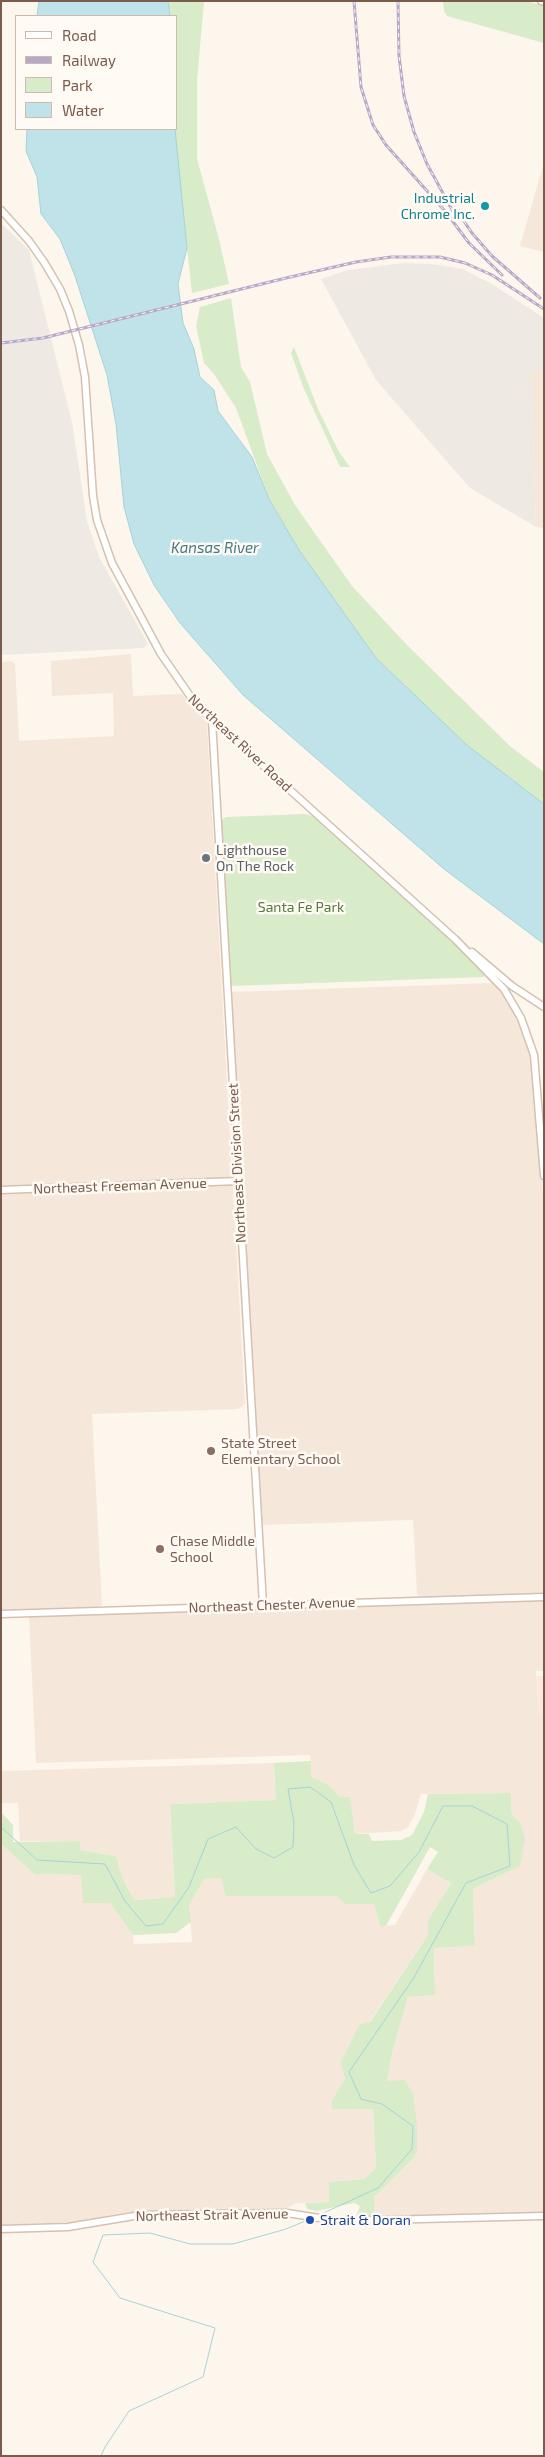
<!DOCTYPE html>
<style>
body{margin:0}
#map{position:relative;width:545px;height:2457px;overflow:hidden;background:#fdf6ec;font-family:"Exo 2",sans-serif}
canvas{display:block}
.frame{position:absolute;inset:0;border:2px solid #7a5c4d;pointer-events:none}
.legend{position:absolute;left:15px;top:15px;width:162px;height:115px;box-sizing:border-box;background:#fffaf3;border:1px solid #cabbb1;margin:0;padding:6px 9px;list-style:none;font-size:15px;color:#7a5c4d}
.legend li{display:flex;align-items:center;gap:10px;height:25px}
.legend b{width:25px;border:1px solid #cabbb1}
</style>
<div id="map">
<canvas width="545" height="2457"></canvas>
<div class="frame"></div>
<ul class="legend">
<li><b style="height:6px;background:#fff"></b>Road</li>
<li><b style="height:6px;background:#b9a8c9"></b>Railway</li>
<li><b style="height:14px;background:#d8ecc9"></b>Park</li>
<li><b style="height:14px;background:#bfe3e8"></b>Water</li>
</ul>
</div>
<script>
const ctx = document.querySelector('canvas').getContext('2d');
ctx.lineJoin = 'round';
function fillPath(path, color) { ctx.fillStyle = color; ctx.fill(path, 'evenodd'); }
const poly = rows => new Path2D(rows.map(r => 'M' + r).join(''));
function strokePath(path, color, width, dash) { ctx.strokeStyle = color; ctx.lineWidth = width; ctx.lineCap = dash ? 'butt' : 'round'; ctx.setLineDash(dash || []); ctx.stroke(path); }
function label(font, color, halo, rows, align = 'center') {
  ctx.font = font + ' "Exo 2",sans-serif'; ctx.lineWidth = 5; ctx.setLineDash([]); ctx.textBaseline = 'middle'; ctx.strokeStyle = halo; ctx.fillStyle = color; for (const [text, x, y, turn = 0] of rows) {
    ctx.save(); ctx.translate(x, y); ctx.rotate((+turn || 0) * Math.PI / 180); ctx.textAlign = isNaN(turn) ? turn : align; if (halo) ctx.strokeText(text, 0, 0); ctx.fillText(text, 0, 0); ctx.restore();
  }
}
const residential = poly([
 [544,162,544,252,520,246],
 [531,371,544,371,544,528,536,527],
 [131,654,133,696,182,694,207,723,245,1404,238,1409,92,1414,102,1605,97,1607,1,1610,1,662,12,661,15,664,19,741,114,736,113,693,52,696,51,661],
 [493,983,500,987,523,1028,530,1049,537,1097,544,1209,544,1595,422,1597,417,1595,413,1520,261,1525,230,994,232,992],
 [544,1600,544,1671,536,1671,539,1713,544,1713,544,2213,374,2216,374,2197,414,2158,387,2081,392,2053,408,1997,435,1995,434,1948,475,1946,473,1889,520,1866,520,1823,511,1813,510,1793,421,1794,414,1816,408,1827,401,1831,355,1834,350,1797,340,1797,328,1784,311,1777,310,1755,36,1763,29,1616],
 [274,1763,276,1800,170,1804,175,1897,134,1900,122,1877,116,1856,80,1850,79,1841,20,1841,18,1803,1,1803,1,1771],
 [1,1844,34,1874,81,1875,110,1903,133,1935,134,1944,192,1942,189,1905,204,1879,221,1878,225,1896,337,1896,345,1904,374,1904,380,1926,395,1925,427,1869,451,1883,428,1920,428,1935,342,2062,345,2079,332,2100,332,2108,373,2109,376,2168,364,2179,329,2182,329,2202,297,2203,286,2209,127,2212,74,2222,1,2225]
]);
const commercial = poly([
 [537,1676,544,1676,544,1713,539,1714]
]);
const industrial = poly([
 [1,223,29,250,72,422,87,521,99,557,148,644,143,648,1,655],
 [404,263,431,264,463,269,492,284,544,318,544,371,531,371,536,527,470,488,376,380,321,279,348,270]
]);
const green = poly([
 [168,1,204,1,197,81,197,159,219,239,229,284,192,293,175,139,176,16,170,16],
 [443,1,525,1,541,5,544,7,544,43,447,16,444,11],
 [231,298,241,367,250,382,267,454,295,505,352,586,407,645,511,747,544,772,544,804,468,746,376,658,299,550,270,501,236,408,214,374,204,363,196,326,200,307],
 [294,347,318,409,339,452,350,467,340,467,324,432,304,389,291,353],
 [304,814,317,817,485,971,484,977,230,986,220,822,226,817],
 [311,1761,311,1777,328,1784,340,1797,350,1797,355,1834,369,1834,372,1841,401,1840,412,1835,424,1812,428,1794,511,1793,511,1813,520,1823,525,1838,520,1866,473,1889,475,1946,434,1948,435,1995,408,1997,392,2053,387,2081,404,2080,413,2093,417,2126,417,2149,414,2158,374,2197,374,2216,356,2216,360,2206,354,2203,316,2211,307,2209,305,2203,329,2202,329,2182,364,2179,376,2168,373,2109,332,2109,332,2100,345,2079,341,2062,359,2025,370,2022,428,1935,428,1920,451,1883,427,1869,438,1852,430,1847,386,1926,380,1926,374,1904,345,1904,337,1896,225,1896,221,1878,204,1879,189,1905,191,1922,176,1933,133,1935,110,1903,83,1903,81,1875,34,1874,1,1844,1,1812,13,1825,13,1842,80,1841,80,1850,116,1856,122,1877,134,1900,175,1897,170,1804,276,1800,274,1763]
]);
const water = poly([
 [39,1,168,1,170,16,37,16,39,1],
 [27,129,175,129,187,248,178,284,183,323,194,349,200,377,214,390,218,411,252,457,270,501,299,550,376,658,468,746,544,804,544,944,444,869,243,695,180,623,154,585,134,544,124,507,116,424,107,375,75,276,60,239,41,214,37,177,26,151,27,129]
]);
const stream = poly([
 [1,1827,37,1860,105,1864,125,1901,146,1926,163,1924,189,1887,208,1839,236,1827,256,1849,274,1858,293,1847,294,1823,288,1789,310,1787,331,1802,354,1865,371,1893,390,1886,419,1852,443,1806,472,1806,507,1824,510,1866,466,1883,413,1979,349,2072,361,2099,382,2104,413,2126,412,2149,378,2188,319,2215],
 [101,2456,105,2447,129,2411,203,2377,215,2328,120,2298,93,2262,103,2235,150,2233,190,2244,233,2244,286,2229,310,2219]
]);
const secondary = poly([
 [541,1,544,2],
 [1,210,29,241,44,262,60,289,69,311,79,345,85,377,93,496,97,520,112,563,161,654,197,706,455,939,504,989,521,1018,534,1055,544,1176],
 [212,720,263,1605],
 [472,952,512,986,544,1007],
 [1,1190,238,1181],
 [1,1614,544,1597],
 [1,2229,68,2227,140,2215,287,2213,339,2221,544,2216]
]);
const rail = poly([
 [354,1,361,87,373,125,386,145,445,211,469,243,502,275],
 [398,1,399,56,404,96,414,132,427,164,456,217],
 [455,208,472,233,492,256,540,298],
 [1,343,43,338,286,278,356,262,391,257,440,257,465,263,492,275,544,309]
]);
const markers = [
 [485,206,5,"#0f9aa8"],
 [206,858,5,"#6b7280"],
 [211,1451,5,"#8d6e63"],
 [160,1549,5,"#8d6e63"],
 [310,2220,5,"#1a4fb4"]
];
const cultureNames = [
 ["Industrial",475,198],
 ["Chrome Inc.",475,214]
];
const streetNames = [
 ["Northeast River Road",240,743,43],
 ["Northeast Division Street",237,1163,-93],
 ["Northeast Freeman Avenue",120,1186,-2],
 ["Northeast Chester Avenue",272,1605,-2],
 ["Northeast Strait Avenue",212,2215,-1]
];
const worshipNames = [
 ["Lighthouse",216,850],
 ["On The Rock",216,866]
];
const parkNames = [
 ["Santa Fe Park",301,907]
];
const educationNames = [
 ["State Street",221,1443],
 ["Elementary School",221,1459],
 ["Chase Middle",170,1541],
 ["School",170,1557]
];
const transitNames = [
 ["Strait & Doran",320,2220]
];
const waterNames = [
 ["Kansas River",215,548]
];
fillPath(residential, '#f5e8da');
fillPath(commercial, '#fde8e0');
fillPath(industrial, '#efe9e4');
fillPath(green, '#d8ecc9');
fillPath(water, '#bfe3e8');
strokePath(water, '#a5d3da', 1);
strokePath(stream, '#a5d3da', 1);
strokePath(secondary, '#d6c0b0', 9);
strokePath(secondary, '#fff', 6);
strokePath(rail, '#b9a8c9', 3);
strokePath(rail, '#fffaf3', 1, [4]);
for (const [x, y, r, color] of markers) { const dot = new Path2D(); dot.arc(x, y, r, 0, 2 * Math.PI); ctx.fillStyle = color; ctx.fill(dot); strokePath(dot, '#fffaf3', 2); }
label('14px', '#0d838f', '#fffaf3', cultureNames, 'right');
label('14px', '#7a5c4d', '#fffaf3', streetNames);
label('14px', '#5b616d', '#fffaf3', worshipNames, 'left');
label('14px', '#537a41', '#fffaf3', parkNames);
label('14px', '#785e54', '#fffaf3', educationNames, 'left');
label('14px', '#164399', '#fffaf3', transitNames, 'left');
label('italic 15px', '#437c86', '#fffaf3', waterNames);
</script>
